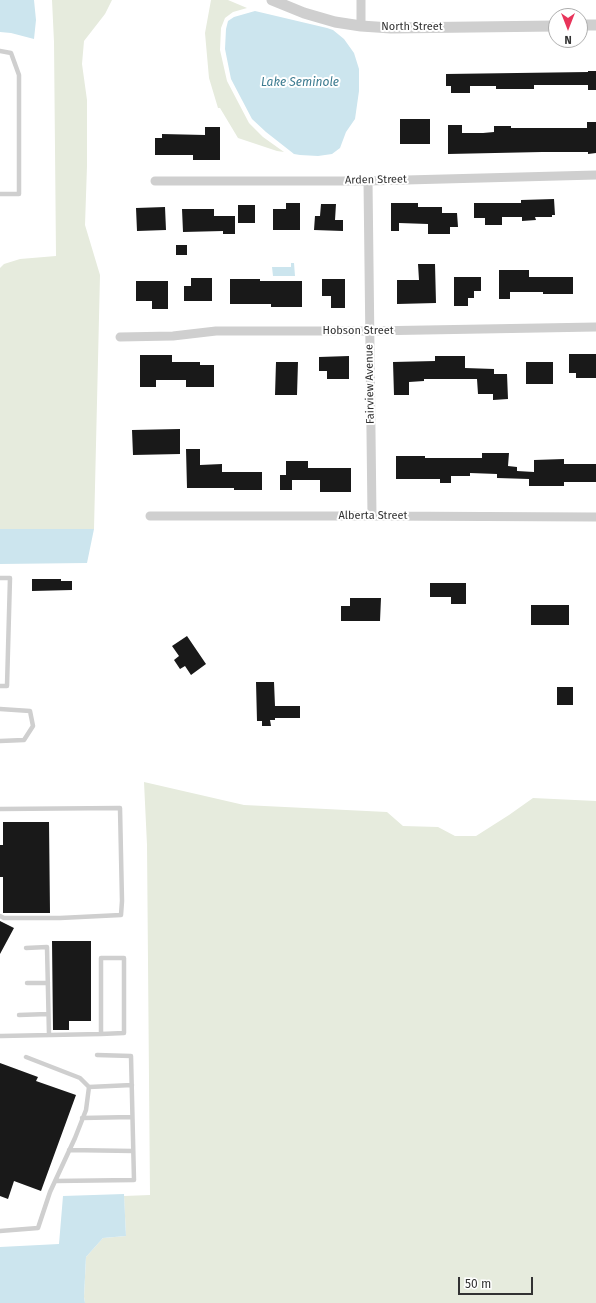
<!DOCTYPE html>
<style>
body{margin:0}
#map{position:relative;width:596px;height:1303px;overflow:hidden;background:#fff;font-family:"Fira Sans",sans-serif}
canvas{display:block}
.north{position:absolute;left:548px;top:8px;width:40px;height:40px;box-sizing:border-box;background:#fff;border:1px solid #adadad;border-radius:50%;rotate:180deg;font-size:11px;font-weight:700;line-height:16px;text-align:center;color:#323232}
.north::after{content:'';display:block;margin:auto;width:14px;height:18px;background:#e8345a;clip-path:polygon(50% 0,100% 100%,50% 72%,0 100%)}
.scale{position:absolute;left:458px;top:1277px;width:75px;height:18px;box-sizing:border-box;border:2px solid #323232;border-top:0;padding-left:5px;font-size:12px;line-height:14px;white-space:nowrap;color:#323232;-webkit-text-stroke:3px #fff;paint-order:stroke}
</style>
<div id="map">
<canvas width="596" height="1303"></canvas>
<div class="north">N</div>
<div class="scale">50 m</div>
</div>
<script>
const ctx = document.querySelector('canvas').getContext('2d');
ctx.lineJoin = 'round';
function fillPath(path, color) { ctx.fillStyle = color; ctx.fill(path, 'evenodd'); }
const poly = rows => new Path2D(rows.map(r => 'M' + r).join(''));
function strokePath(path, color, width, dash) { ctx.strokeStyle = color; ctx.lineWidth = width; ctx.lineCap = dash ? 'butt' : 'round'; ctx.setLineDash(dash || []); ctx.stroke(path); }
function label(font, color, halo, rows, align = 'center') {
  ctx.font = font + ' "Fira Sans",sans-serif'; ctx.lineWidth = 4; ctx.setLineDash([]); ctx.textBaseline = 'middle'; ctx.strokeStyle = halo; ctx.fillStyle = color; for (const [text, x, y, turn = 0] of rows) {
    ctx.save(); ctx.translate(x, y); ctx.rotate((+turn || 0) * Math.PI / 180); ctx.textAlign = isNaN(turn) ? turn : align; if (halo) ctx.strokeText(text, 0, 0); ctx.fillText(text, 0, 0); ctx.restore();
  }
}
const green = poly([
 [52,0,112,0,105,14,84,41,82,64,87,100,87,166,85,225,100,275,94,529,0,529,0,268,4,264,20,259,56,256,54,42],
 [211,0,228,0,247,8,233,12,225,18,221,28,220,50,227,81,249,123,263,137,284,152,277,151,238,138,220,108,218,108,209,78,205,33],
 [144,782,244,805,387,812,403,826,438,827,455,836,476,836,509,815,533,798,596,801,596,1303,85,1303,84,1297,86,1257,103,1238,126,1236,124,1196,150,1195,147,845]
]);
const water = poly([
 [0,0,34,0,36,20,34,39,11,33,0,32],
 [255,11,327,28,333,30,344,39,354,53,359,69,359,91,355,119,346,132,340,148,332,154,318,156,300,155,294,154,266,132,252,119,231,79,225,49,226,29,228,21,234,17],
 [291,263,294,263,295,276,273,276,272,267,291,267],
 [0,529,94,529,87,563,0,564],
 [124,1194,126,1236,103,1238,86,1257,84,1297,85,1303,0,1303,0,1247,59,1244,63,1196]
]);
const building = poly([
 [588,71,596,71,596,90,588,90,588,85,534,85,534,89,496,89,496,86,470,86,470,93,451,93,451,86,446,86,446,74,588,72],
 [400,119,430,119,430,144,400,144],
 [587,122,596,122,596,153,588,154,588,152,542,152,448,154,448,125,462,125,462,133,483,133,494,132,494,126,511,126,511,128,587,128],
 [205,127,220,127,220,160,193,160,193,155,155,155,155,138,162,138,162,134,205,135],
 [554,199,555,215,552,215,552,217,535,217,536,220,522,221,522,217,502,217,502,225,485,225,485,218,474,218,474,203,521,203,521,200],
 [286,203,300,203,300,230,273,230,273,209,286,209],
 [391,203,418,203,418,207,442,207,442,213,457,213,458,227,450,227,450,234,428,234,428,224,399,223,399,231,391,231],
 [321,204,336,204,335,220,343,220,343,231,314,230,315,216,320,216],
 [238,205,255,205,255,223,238,223],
 [165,207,166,230,137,231,136,208],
 [182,209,214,209,214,216,235,216,235,234,223,234,223,231,183,232],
 [176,245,187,245,187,255,176,255],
 [418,264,435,264,436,303,397,304,397,280,419,280],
 [499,270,529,270,529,277,573,277,573,294,543,294,543,292,510,292,510,299,499,299],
 [454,277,481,277,481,291,474,291,474,298,468,298,468,306,454,306],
 [191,278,212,278,212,301,184,301,184,286,191,286],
 [230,279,260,279,260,281,302,281,302,307,271,307,271,304,230,304],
 [322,279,345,279,345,308,331,308,331,296,322,296],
 [136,281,168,281,168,309,152,309,152,301,136,301],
 [569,354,596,354,596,378,576,378,576,373,569,373],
 [140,355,172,355,172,362,200,362,200,365,214,365,214,387,186,387,186,380,156,380,156,387,140,387],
 [349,356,349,379,327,379,327,371,319,371,319,357],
 [435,356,465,356,465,368,494,369,494,374,507,374,508,399,493,400,493,394,478,394,477,379,424,379,424,381,409,382,409,395,394,395,393,362,435,361],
 [276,362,298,362,297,395,275,395],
 [526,362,553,362,553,384,526,384],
 [180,429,180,454,133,455,132,430],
 [186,449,200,449,200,465,222,464,222,472,262,472,262,490,234,490,234,488,187,488],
 [482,453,509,453,508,466,517,467,517,471,534,472,534,460,564,459,564,464,596,464,596,482,564,482,564,486,529,486,529,479,497,478,497,474,470,473,470,476,451,476,451,483,440,483,440,479,396,479,396,456,425,456,425,458,482,458],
 [286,461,308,461,308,468,351,468,351,492,320,492,320,480,292,480,292,490,280,490,280,475,286,475],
 [32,579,61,579,61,581,72,581,72,590,32,591],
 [430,583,466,583,466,604,451,604,451,597,430,597],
 [350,598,381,598,380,621,341,621,341,606,350,606],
 [531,605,569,605,569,625,531,625],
 [187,636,206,664,191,675,185,666,180,669,174,660,179,656,172,646],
 [256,682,274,682,275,706,300,706,300,718,275,718,275,720,270,720,271,726,262,726,262,721,257,721],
 [557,687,573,687,573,705,557,705],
 [3,822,49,822,50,913,3,913,3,877,0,877,0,845,3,845],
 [0,921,14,928,0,954],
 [52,941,91,941,91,1021,69,1021,69,1030,53,1030],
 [0,1063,38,1077,36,1081,76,1095,41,1191,14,1181,8,1199,0,1196]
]);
const service = poly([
 [0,51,11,53,19,75,19,194,0,194],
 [0,578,10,578,7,686,0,686],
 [0,709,30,711,33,726,24,740,0,741],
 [0,809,120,808,122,901,121,915,60,918,4,918,0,916],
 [26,948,47,947,49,1035],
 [27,983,48,983],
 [19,1015,48,1014],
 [0,1036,1,1036,101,1034,124,1033,124,958,101,958,101,1034],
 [89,1087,132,1085],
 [82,1118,132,1117],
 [69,1150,133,1151],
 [55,1181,134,1180,131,1056,97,1055],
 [0,1231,38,1228,50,1192,75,1138,86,1110,89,1087,80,1078,26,1057]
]);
const minor = poly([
 [361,0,361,26],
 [155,181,368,181,596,175],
 [368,181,372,516],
 [120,337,173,336,216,331,369,331,596,327],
 [150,516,372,516,596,517]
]);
const tertiary = poly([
 [272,0,304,13,335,22,361,26,391,28,556,26],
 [580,25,596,25]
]);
const streetNames = [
 ["North Street",412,27],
 ["Arden Street",376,180,-1],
 ["Hobson Street",358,331],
 ["Fairview Avenue",370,384,-91],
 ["Alberta Street",373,516]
];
const waterNames = [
 ["Lake Seminole",300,83]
];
fillPath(green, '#e6ebdd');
fillPath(water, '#cce5ee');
fillPath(building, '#191919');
strokePath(service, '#cfcfcf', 4.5);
strokePath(minor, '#cfcfcf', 9);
strokePath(tertiary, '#cfcfcf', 11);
label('11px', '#323232', '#fff', streetNames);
label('italic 12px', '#3b7a8f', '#fff', waterNames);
</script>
